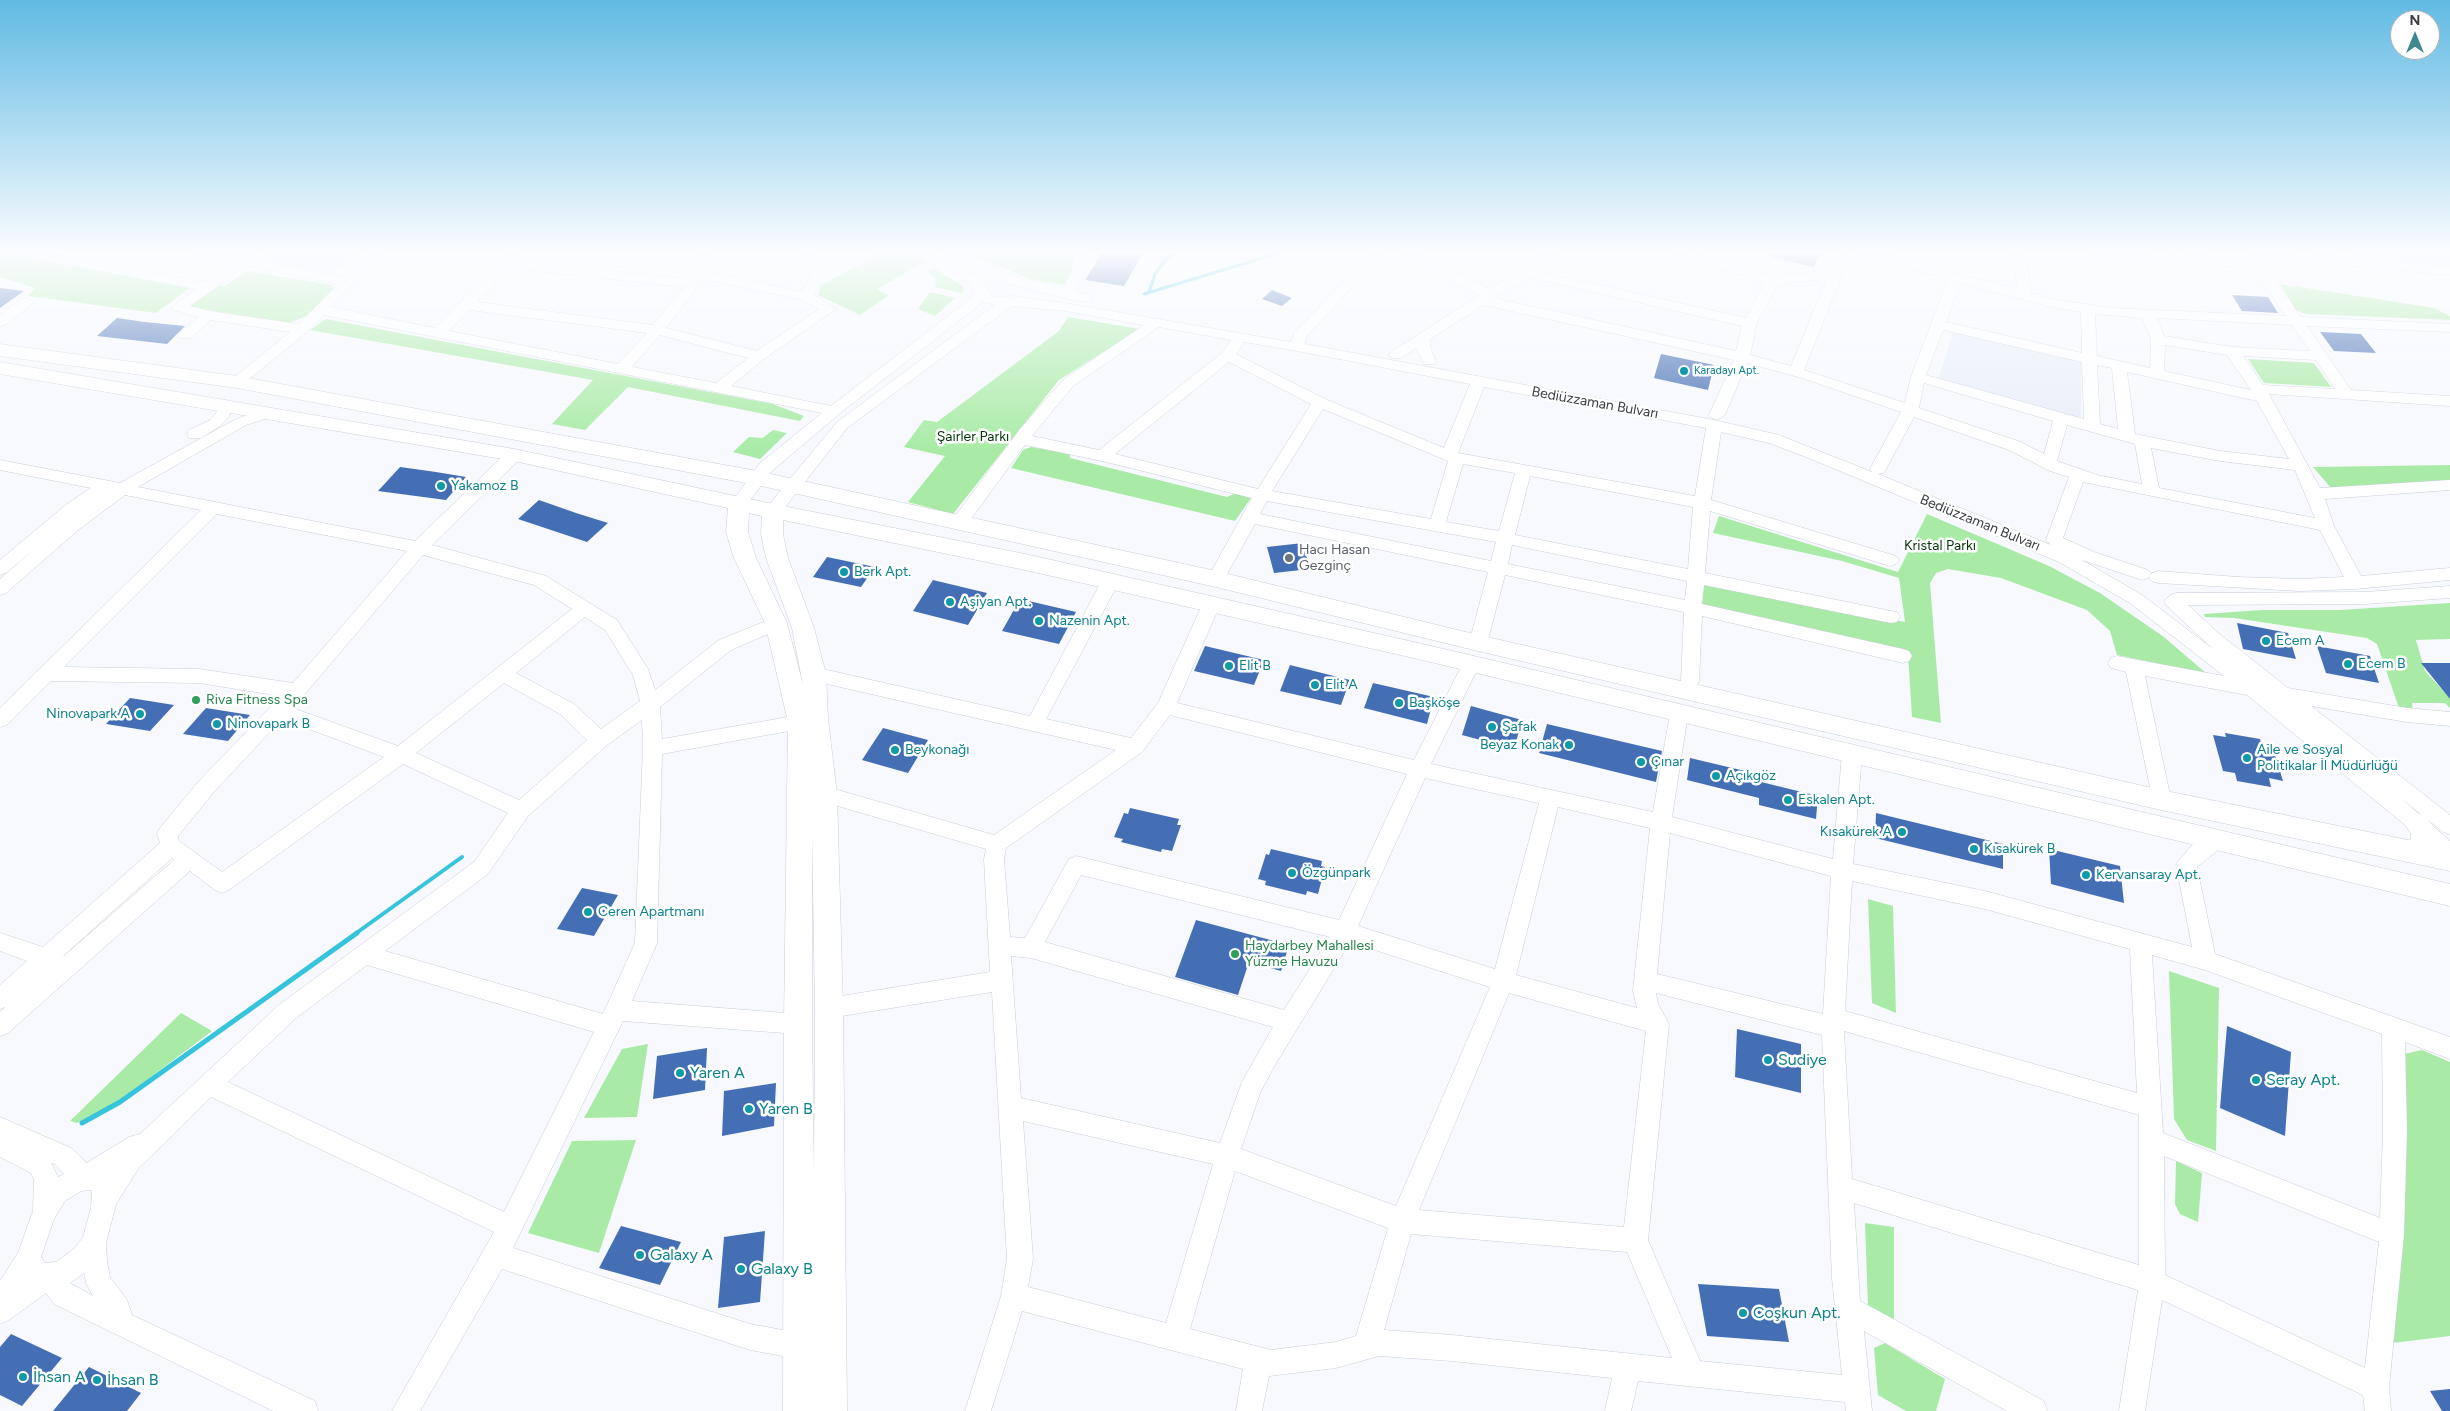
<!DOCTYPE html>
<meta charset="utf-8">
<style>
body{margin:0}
#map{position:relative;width:2450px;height:1411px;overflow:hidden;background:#f7f9fe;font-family:Figtree,sans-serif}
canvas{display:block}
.north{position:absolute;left:2390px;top:10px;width:50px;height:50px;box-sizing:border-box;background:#fff;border:1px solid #b0b1b3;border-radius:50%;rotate:0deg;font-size:14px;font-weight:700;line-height:20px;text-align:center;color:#393c40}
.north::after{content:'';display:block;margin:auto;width:18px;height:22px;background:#40878f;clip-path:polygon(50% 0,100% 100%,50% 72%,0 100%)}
</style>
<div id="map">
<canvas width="2450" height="1411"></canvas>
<div class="north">N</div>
</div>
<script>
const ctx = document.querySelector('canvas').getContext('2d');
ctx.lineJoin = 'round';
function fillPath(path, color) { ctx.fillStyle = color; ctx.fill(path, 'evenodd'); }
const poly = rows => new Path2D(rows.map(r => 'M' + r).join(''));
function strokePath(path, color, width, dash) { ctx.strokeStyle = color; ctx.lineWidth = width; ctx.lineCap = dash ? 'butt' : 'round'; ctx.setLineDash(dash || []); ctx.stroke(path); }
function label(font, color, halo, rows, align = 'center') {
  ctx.font = font + ' Figtree,sans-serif'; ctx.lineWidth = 5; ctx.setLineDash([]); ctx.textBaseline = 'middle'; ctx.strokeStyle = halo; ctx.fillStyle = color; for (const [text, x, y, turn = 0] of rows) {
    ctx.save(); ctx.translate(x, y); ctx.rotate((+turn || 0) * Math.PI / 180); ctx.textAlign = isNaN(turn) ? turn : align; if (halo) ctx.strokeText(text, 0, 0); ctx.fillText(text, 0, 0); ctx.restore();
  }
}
const built = poly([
 [267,253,358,253,338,270,323,273,266,262],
 [2350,253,2450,253,2450,270,2355,260],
 [1953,331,2081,363,2081,419,1938,381]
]);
const green = poly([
 [0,253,10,253,192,286,156,313,28,296,35,288,0,277],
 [882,253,909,253,926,261,877,289,889,295,860,315,818,295,821,285],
 [973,253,1075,253,1068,286,1031,279,975,257],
 [934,268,963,286,964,290,962,293,935,287,936,279,926,272],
 [247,271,332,285,335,290,305,317,284,324,185,306,219,285,225,286],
 [2280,284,2434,308,2450,316,2450,320,2306,314,2296,310],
 [930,292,955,298,935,316,918,309],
 [1068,317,1140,329,1059,380,953,514,908,502,945,456,904,447,924,420,937,422,1059,331],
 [326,319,773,404,804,416,800,421,628,387,585,430,552,424,593,380,310,330],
 [2248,359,2314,363,2331,387,2264,383],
 [773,430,787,433,760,459,733,452,749,437,763,438],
 [1031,447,1070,454,1070,458,1227,497,1236,493,1251,498,1235,521,1011,468,1023,450],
 [2450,465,2450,481,2331,488,2313,467],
 [1927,514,2049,566,2100,593,2164,637,2207,674,2117,655,2110,631,2087,610,2001,578,1948,569,1936,573,1930,583,1941,723,1912,717,1908,654,1698,604,1701,583,1905,622,1899,578,1842,561,1713,533,1719,516,1898,572],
 [2450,603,2450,639,2416,640,2425,671,2450,698,2450,708,2445,703,2412,703,2413,711,2399,708,2377,644,2367,638,2234,618,2205,617,2204,614,2262,610,2340,610],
 [1868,899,1893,906,1896,1013,1872,1003],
 [2169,971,2219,988,2216,1151,2187,1140,2174,1119],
 [181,1013,212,1031,119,1101,77,1123,70,1121],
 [648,1044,637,1117,584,1118,622,1049],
 [2422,1050,2450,1062,2450,1336,2392,1343,2404,1054],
 [636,1140,599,1253,528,1233,572,1141],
 [2176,1161,2202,1173,2198,1222,2180,1214,2175,1204],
 [1865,1223,1894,1227,1894,1321,1868,1306],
 [1885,1343,1945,1379,1936,1411,1906,1411,1878,1395,1874,1348]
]);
const streamFar2 = poly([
 [1149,292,1155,274,1166,259,1174,253],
 [1144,294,1279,253]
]);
const streamFar1 = poly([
 [355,934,462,857]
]);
const stream = poly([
 [82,1123,120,1102,357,933]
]);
const building = poly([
 [1102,253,1143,253,1124,286,1085,280],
 [1771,253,1820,253,1814,267,1771,257],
 [0,288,24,291,0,308],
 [1272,290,1292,298,1282,306,1262,299],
 [2232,295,2268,297,2278,313,2242,311],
 [117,318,145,322,185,326,167,344,97,336],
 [2320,332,2361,334,2376,353,2334,351],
 [1661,354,1714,365,1708,390,1654,378],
 [400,467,436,472,466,477,446,500,378,491],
 [539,500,576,513,608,523,587,542,518,519],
 [1303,543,1310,569,1274,573,1267,547],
 [827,557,875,567,861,587,813,577],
 [933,580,987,593,968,625,913,611],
 [1020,599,1076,612,1059,644,1002,631],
 [2237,623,2288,633,2296,659,2243,649],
 [1205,646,1264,660,1254,685,1194,671],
 [2317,646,2370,656,2379,683,2326,673],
 [2421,663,2450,663,2450,699],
 [1290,665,1350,680,1341,705,1280,691],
 [1373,683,1434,697,1427,724,1364,708],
 [130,698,174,705,150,731,106,724],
 [1471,706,1522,720,1514,749,1462,735],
 [206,708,250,715,228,741,183,734],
 [1547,724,1662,751,1656,782,1539,753],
 [883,728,928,740,908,773,862,760],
 [2225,733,2260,739,2261,743,2272,745,2283,781,2269,778,2271,787,2237,781,2235,773,2223,771,2213,735,2226,737],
 [1690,758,1745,771,1745,778,1818,796,1816,819,1759,805,1759,798,1687,780],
 [1130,808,1179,819,1177,825,1181,825,1172,851,1162,849,1161,852,1121,842,1123,839,1114,837,1124,813,1128,814],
 [1876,813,2003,844,2003,869,1875,838],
 [1271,849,1322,861,1321,866,1325,867,1318,894,1307,891,1306,895,1265,885,1266,881,1258,879,1266,854,1269,855],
 [2049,849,2120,866,2124,903,2051,884],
 [582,888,618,895,594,936,557,929],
 [1196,920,1289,945,1281,971,1249,962,1238,995,1175,977],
 [2227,1026,2291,1052,2285,1136,2220,1108],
 [1737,1029,1801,1044,1801,1093,1735,1077],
 [707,1048,705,1090,653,1099,657,1056],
 [776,1083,774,1126,722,1136,724,1091],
 [621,1226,681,1242,660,1285,599,1268],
 [765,1231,760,1302,718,1308,724,1237],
 [1698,1284,1779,1289,1789,1342,1707,1336],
 [11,1334,62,1358,22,1406,0,1395,0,1347],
 [89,1367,141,1393,127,1411,53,1411],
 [2450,1389,2450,1411,2442,1411,2430,1391]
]);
const minor = poly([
 [20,253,46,253,205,282,232,263,194,256,193,253,218,253,241,257,249,254,254,255,255,260,345,277,369,253,382,253,331,307,435,328,508,253,521,253,515,261,689,279,702,253,714,253,707,271,802,292,814,269,793,253,808,253,828,268,814,295,836,309,764,359,731,386,831,406,970,299,974,290,968,283,917,256,916,253,931,253,978,277,988,288,989,294,995,297,1011,296,1065,303,1291,342,1294,333,1371,253,1384,253,1306,337,1305,344,1714,420,1779,435,1872,472,1870,469,1901,412,1802,378,1747,363,1725,415,1717,420,1712,418,1709,415,1734,360,1484,305,1430,339,1430,347,1436,361,1434,364,1424,364,1416,348,1401,358,1391,358,1389,355,1391,352,1480,295,1403,253,1419,253,1490,289,1547,253,1562,253,1537,271,1746,318,1765,282,1674,256,1673,253,1692,253,1774,276,1831,270,1842,253,1854,253,1843,273,1804,370,1905,403,1911,377,1948,279,1861,256,1860,253,1880,253,2017,289,2013,253,2026,253,2031,293,2052,299,2112,308,2286,316,2253,268,2096,257,2089,253,2149,253,2247,259,2244,253,2299,253,2450,267,2450,275,2259,257,2301,317,2450,324,2450,332,2307,326,2351,390,2450,396,2450,406,2269,394,2320,488,2450,480,2450,490,2325,499,2334,526,2361,576,2450,568,2450,580,2356,589,2300,591,2158,583,2152,581,2149,577,2152,573,2158,571,2238,577,2300,579,2344,577,2320,530,2083,482,2063,538,2094,552,2148,570,2151,574,2148,578,2142,580,2082,560,2142,595,2213,649,2167,606,2164,602,2170,595,2176,593,2365,592,2450,586,2450,598,2365,604,2188,605,2218,633,2288,688,2407,708,2450,712,2450,726,2407,722,2311,706,2450,815,2450,834,2443,832,2402,799,2450,841,2450,863,2443,860,2410,829,2247,695,2145,676,2171,800,2168,806,2161,808,2154,806,2126,672,2111,668,2108,663,2111,658,2117,656,2224,676,2130,603,2059,562,1806,457,1769,443,1721,432,1711,500,1896,556,1899,560,1896,564,1890,566,1710,511,1705,573,1891,611,1897,612,1900,617,1897,622,1891,623,1704,585,1702,604,1903,649,1909,651,1912,656,1909,661,1903,663,1702,616,1699,681,1692,695,1685,697,1678,695,1676,690,1681,681,1684,612,1505,575,1487,643,1484,648,1478,650,1472,648,1469,643,1488,572,1255,524,1222,583,1216,585,1210,583,1207,579,1252,498,1102,461,1025,445,965,527,953,527,951,523,953,519,1020,429,1063,380,1144,325,1065,311,1012,306,847,428,779,515,773,517,767,515,765,511,767,507,837,422,995,305,983,302,839,414,772,471,745,507,739,508,733,507,731,503,760,463,822,413,324,315,307,332,242,385,237,387,232,385,230,382,232,379,290,332,211,320,191,338,181,338,179,335,181,332,198,317,174,310,172,307,196,289,27,257,20,253],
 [246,266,338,284,299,324,209,311,190,306,246,266],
 [508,268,684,287,653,325,477,302,508,268],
 [1527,277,1742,326,1736,351,1494,298,1527,277],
 [703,279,802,300,819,309,757,351,666,328,703,279],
 [1827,279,1791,366,1750,355,1757,323,1778,284,1827,279],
 [1960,283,2051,307,2081,312,2082,353,1946,322,1960,283],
 [470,310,647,333,618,364,449,331,470,310],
 [2095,314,2142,318,2151,339,2150,368,2097,356,2095,314],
 [2157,318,2292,325,2310,351,2232,347,2164,336,2157,318],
 [1159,327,1231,340,1222,353,1099,450,1032,436,1073,386,1159,327],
 [1943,330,2082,362,2084,419,1926,375,1943,330],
 [660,335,748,358,716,383,632,367,660,335],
 [1244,342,1297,351,1470,384,1444,448,1325,399,1236,354,1244,342],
 [2165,345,2227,355,2251,390,2164,371,2165,345],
 [2243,356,2316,360,2335,389,2263,385,2243,356],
 [1229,362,1311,404,1258,489,1115,454,1229,362],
 [2097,365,2112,368,2118,429,2100,424,2097,365],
 [2127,372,2257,401,2289,459,2220,451,2135,434,2127,372],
 [1924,383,2053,421,2044,454,2021,442,1919,408,1924,383],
 [1484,387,1706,428,1695,496,1458,453,1484,387],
 [1323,409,1448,461,1431,519,1272,491,1323,409],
 [1914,417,2009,450,2050,471,2069,477,2046,540,2051,545,1878,474,1884,473,1914,417],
 [2067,425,2135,444,2142,484,2097,475,2057,461,2067,425],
 [2151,448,2220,461,2295,470,2315,518,2159,488,2151,448],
 [1463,464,1515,473,1499,531,1446,522,1463,464],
 [1530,476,1693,507,1688,569,1515,535,1530,476],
 [1267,501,1496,542,1491,561,1260,514,1267,501],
 [1512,545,1687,581,1685,600,1508,564,1512,545],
 [948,253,964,253,1006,274,1063,288,1082,253,1094,253,1076,291,1091,295,1093,298,1086,302,1067,299,996,280,948,253],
 [26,298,33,302,31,305,5,325,0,326,0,315,21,299,26,298],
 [226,400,234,405,228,418,220,426,201,438,189,438,187,434,189,430,210,420,216,413,221,402,226,400],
 [269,408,277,413,274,416,246,425,138,487,415,541,508,451,514,450,520,451,522,455,520,459,432,545,546,576,591,604,617,620,648,669,655,690,719,640,776,617,782,618,785,623,782,628,731,650,660,707,662,739,800,715,807,717,809,722,807,727,800,729,662,754,657,943,632,1001,798,1014,806,1017,809,1024,806,1031,798,1034,623,1021,513,1248,750,1324,799,1333,808,1337,812,1346,808,1355,799,1359,750,1350,502,1269,420,1411,392,1411,494,1232,211,1097,138,1169,116,1204,106,1243,107,1262,110,1277,127,1300,132,1315,315,1401,318,1411,273,1411,265,1407,54,1304,46,1293,9,1320,0,1324,0,1281,18,1253,33,1211,34,1179,31,1173,0,1157,0,1117,71,1148,87,1163,129,1137,140,1134,280,1004,474,862,508,813,403,764,229,890,222,893,215,890,190,871,8,1033,0,1036,0,1012,5,1007,0,1009,0,985,27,961,0,951,0,933,43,947,160,843,157,834,160,828,199,781,281,696,199,683,51,681,7,725,0,727,0,708,201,510,125,495,78,530,6,593,0,595,0,579,39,545,6,573,0,575,0,560,67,504,91,488,0,470,0,460,120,483,236,419,269,408],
 [217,514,407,551,293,683,199,669,64,667,217,514],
 [423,555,534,585,572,609,398,746,293,708,423,555],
 [585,617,605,630,633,675,640,701,601,729,574,704,516,673,585,617],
 [504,683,560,714,587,740,519,800,416,753,504,683],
 [282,719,384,757,222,872,179,841,178,836,213,793,282,719],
 [642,720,643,748,635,943,603,1014,385,951,488,874,528,816,607,745,642,720],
 [172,858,174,860,64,956,63,956,172,858],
 [367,965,594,1032,504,1212,228,1082,296,1018,367,965],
 [51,1163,55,1164,64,1174,58,1177,51,1163],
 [90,1190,92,1191,91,1208,83,1237,75,1248,56,1262,45,1263,41,1257,54,1219,65,1201,81,1191,90,1190],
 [84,1273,86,1283,93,1296,70,1283,84,1273],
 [1110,576,1116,578,1119,582,1046,719,1131,738,1158,703,1202,605,1205,601,1211,599,1217,601,1220,605,1177,703,1414,760,1465,659,1471,657,1477,659,1480,664,1431,764,1653,812,1670,714,1672,709,1679,707,1686,709,1688,714,1672,817,1833,859,1842,754,1845,749,1852,746,1859,749,1862,754,1853,864,1985,891,2192,947,2176,864,2192,845,2209,834,2216,832,2223,834,2226,840,2223,846,2197,867,2215,954,2450,1037,2450,1059,2405,1042,2407,1131,2404,1235,2389,1387,2391,1411,2365,1411,2363,1395,2162,1300,2145,1411,2119,1411,2138,1290,1854,1203,1860,1301,2044,1401,2047,1411,2007,1411,1864,1331,1872,1411,1846,1411,1845,1402,1638,1381,1631,1411,1605,1411,1612,1378,1452,1361,1379,1356,1336,1368,1269,1376,1262,1411,1236,1411,1243,1369,1022,1311,991,1411,965,1411,1001,1296,1007,1259,992,992,829,1018,821,1015,818,1008,821,1001,829,998,990,972,984,859,986,849,824,802,817,800,814,794,817,788,824,786,994,835,1116,750,814,681,808,679,805,674,808,669,814,667,1030,716,1101,582,1104,578,1110,576],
 [1170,715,1407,774,1339,920,1076,856,1069,859,1025,938,1010,937,1004,859,1006,848,1142,752,1170,715],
 [1425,778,1539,803,1495,969,1358,926,1425,778],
 [1558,807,1650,828,1633,991,1637,1008,1516,975,1558,807],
 [1670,833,1831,876,1823,1014,1657,974,1670,833],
 [1081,875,1330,937,1284,1010,1045,942,1081,875],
 [1852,881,1985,909,2130,949,2137,1093,1845,1011,1852,881],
 [1350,942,1490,987,1396,1206,1241,1149,1260,1093,1275,1065,1350,942],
 [2152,955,2205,970,2382,1034,2383,1131,2380,1218,2163,1133,2152,955],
 [1011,956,1031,958,1273,1027,1242,1082,1220,1143,1021,1098,1011,956],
 [1509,993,1646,1031,1624,1227,1419,1210,1509,993],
 [1656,993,1822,1035,1832,1278,1842,1375,1700,1361,1648,1240,1669,1024,1658,1004,1656,993],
 [1844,1031,2139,1115,2139,1265,1852,1179,1844,1031],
 [1023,1121,1213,1164,1166,1323,1028,1287,1033,1259,1023,1121],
 [2164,1156,2379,1242,2365,1368,2165,1275,2164,1156],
 [1235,1171,1388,1228,1356,1336,1336,1342,1271,1350,1190,1329,1235,1171],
 [1411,1234,1627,1252,1672,1358,1452,1335,1384,1330,1411,1234]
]);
const major = poly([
 [0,344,237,376,757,471,1216,571,1478,635,2161,790,2408,840,2411,839,2411,834,2404,823,2408,816,2417,813,2426,816,2432,825,2436,832,2438,843,2436,846,2450,849,2450,871,2161,810,1478,651,1216,587,757,485,237,388,0,356,0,344],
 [0,362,514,449,773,504,1025,554,1418,643,2450,884,2450,906,1418,659,1025,570,783,520,783,534,788,558,814,628,826,674,828,719,837,794,843,1008,847,1411,783,1411,784,1024,788,722,765,623,734,558,726,532,728,508,514,461,0,374,0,362],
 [749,513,762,516,761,534,766,558,792,628,803,685,787,623,756,558,748,532,749,513],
 [812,832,815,1008,814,1174,812,1024,812,832]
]);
const markers = [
 [1684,371,5,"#0f9aa8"],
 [441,486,5,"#0f9aa8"],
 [1289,558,5,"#6b7280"],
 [844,572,5,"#0f9aa8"],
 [950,602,5,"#0f9aa8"],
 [1039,621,5,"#0f9aa8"],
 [2266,641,5,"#0f9aa8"],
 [2348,664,5,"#0f9aa8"],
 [1229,666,5,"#0f9aa8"],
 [1315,685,5,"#0f9aa8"],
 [196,700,5,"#2e9e5b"],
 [1399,703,5,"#0f9aa8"],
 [140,714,5,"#0f9aa8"],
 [217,724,5,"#0f9aa8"],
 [1492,727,5,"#0f9aa8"],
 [1569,745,5,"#0f9aa8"],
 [895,750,5,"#0f9aa8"],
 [2247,758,5,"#0f9aa8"],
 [1641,762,5,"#0f9aa8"],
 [1716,776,5,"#0f9aa8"],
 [1788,800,5,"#0f9aa8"],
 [1902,832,5,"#0f9aa8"],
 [1974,849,5,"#0f9aa8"],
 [1292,873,5,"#0f9aa8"],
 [2086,875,5,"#0f9aa8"],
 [588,912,5,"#0f9aa8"],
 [1235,954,5,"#2e9e5b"],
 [1768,1060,5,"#0f9aa8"],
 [680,1073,5,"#0f9aa8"],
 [2256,1080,5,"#0f9aa8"],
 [749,1109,5,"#0f9aa8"],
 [640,1255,5,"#0f9aa8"],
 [741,1269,5,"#0f9aa8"],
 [1743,1313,5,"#0f9aa8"],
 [23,1377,5,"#0f9aa8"],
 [97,1380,5,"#0f9aa8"]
];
const farCulturenames = [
 ["Karadayı Apt.",1694,371]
];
const streetNames = [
 ["Bediüzzaman Bulvarı",1595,403,10],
 ["Bediüzzaman Bulvarı",1980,523,22]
];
const parkNames = [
 ["Şairler Parkı",973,437],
 ["Kristal Parkı",1940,546]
];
const cultureNames = [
 ["Yakamoz B",451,486],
 ["Berk Apt.",854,572],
 ["Aşiyan Apt.",960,602],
 ["Nazenin Apt.",1049,621],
 ["Ecem A",2276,641],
 ["Ecem B",2358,664],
 ["Elit B",1239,666],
 ["Elit A",1325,685],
 ["Başköşe",1409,703],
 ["Ninovapark A",130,714,"right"],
 ["Ninovapark B",227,724],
 ["Şafak",1502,727],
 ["Beyaz Konak",1559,745,"right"],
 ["Beykonağı",905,750],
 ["Aile ve Sosyal",2257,750],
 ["Politikalar İl Müdürlüğü",2257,766],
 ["Çınar",1651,762],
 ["Açıkgöz",1726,776],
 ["Eskalen Apt.",1798,800],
 ["Kısakürek A",1892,832,"right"],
 ["Kısakürek B",1984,849],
 ["Özgünpark",1302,873],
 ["Kervansaray Apt.",2096,875],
 ["Ceren Apartmanı",598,912]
];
const worshipNames = [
 ["Hacı Hasan",1299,550],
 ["Gezginç",1299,566]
];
const leisureNames = [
 ["Riva Fitness Spa",206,700],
 ["Haydarbey Mahallesi",1245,946],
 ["Yüzme Havuzu",1245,962]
];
const nearCulturenames = [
 ["Sudiye",1778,1060],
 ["Yaren A",690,1073],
 ["Seray Apt.",2266,1080],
 ["Yaren B",759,1109],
 ["Galaxy A",650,1255],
 ["Galaxy B",751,1269],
 ["Coşkun Apt.",1753,1313],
 ["İhsan A",33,1377],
 ["İhsan B",107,1380]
];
fillPath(built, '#e8eef9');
fillPath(green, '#a9eba6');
strokePath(streamFar2, '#35c4dc', 3);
strokePath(streamFar1, '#35c4dc', 4);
strokePath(stream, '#35c4dc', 5);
fillPath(building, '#456fb5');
strokePath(minor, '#c7ced8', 1);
strokePath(major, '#c7ced8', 1);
fillPath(minor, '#fff');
fillPath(major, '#fff');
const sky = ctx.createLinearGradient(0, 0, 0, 450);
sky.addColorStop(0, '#60bae3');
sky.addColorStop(0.56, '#fbfcff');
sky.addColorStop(1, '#fbfcff00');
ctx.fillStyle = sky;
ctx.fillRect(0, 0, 2450, 450);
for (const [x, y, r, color] of markers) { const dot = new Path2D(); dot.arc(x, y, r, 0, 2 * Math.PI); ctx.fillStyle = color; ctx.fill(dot); strokePath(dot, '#fff', 2); }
label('11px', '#0d838f', '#fff', farCulturenames, 'left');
label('14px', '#393c40', '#fff', streetNames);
label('14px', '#033506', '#fff', parkNames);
label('14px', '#0d838f', '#fff', cultureNames, 'left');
label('14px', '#5b616d', '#fff', worshipNames, 'left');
label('14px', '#27864d', '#fff', leisureNames, 'left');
label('16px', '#0d838f', '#fff', nearCulturenames, 'left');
</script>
